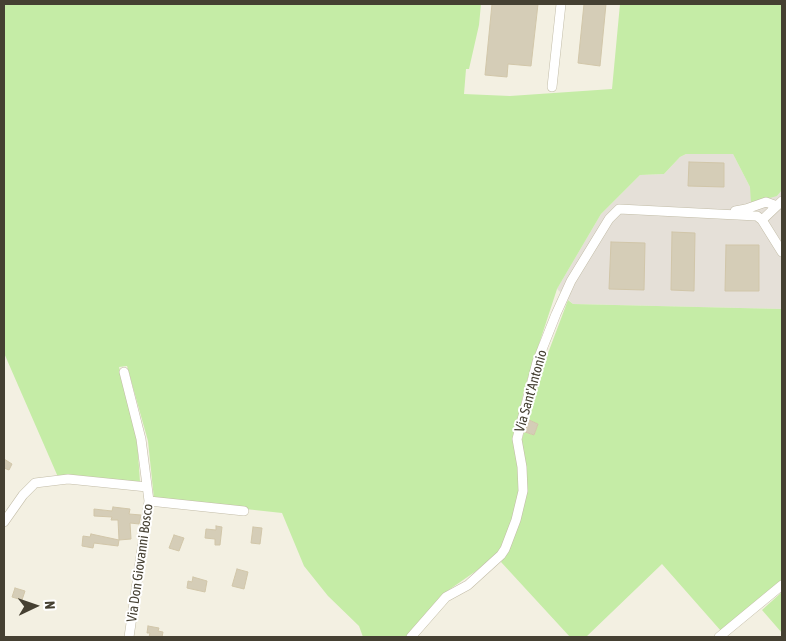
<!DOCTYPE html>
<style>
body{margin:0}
#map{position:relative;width:786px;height:641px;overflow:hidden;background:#f3f0e2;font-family:"Asap Condensed",sans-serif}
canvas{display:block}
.frame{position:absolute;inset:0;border:5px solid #454032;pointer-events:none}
.north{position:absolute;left:10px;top:581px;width:50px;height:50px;-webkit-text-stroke:4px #fff;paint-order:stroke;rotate:87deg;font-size:14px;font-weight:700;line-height:20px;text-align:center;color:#454032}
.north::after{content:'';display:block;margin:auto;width:18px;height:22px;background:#454032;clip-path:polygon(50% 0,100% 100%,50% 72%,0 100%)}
</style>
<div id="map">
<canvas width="786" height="641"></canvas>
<div class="frame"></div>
<div class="north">N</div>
</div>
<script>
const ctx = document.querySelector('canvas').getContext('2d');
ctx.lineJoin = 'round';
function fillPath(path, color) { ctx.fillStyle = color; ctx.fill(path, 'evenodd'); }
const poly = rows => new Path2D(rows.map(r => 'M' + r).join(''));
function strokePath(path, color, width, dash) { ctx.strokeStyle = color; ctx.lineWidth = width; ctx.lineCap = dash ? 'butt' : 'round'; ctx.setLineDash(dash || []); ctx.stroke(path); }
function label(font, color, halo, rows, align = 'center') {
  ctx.font = font + ' "Asap Condensed",sans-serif'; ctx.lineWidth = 4; ctx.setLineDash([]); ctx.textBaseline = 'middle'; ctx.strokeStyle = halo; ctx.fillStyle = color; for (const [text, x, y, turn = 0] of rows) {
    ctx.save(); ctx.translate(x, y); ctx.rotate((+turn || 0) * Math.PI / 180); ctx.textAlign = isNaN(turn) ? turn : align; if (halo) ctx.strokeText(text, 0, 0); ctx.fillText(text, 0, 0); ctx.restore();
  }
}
const industrial = poly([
 [686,154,733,154,750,187,777,196,782,190,782,309,573,304,557,289,601,214,640,175,664,174,680,157]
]);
const green = poly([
 [4,4,481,4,479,25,469,69,466,69,464,94,510,96,612,89,620,4,782,4,782,190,777,196,751,203,750,187,733,154,686,154,680,157,664,174,640,175,601,214,557,289,524,390,514,441,520,473,518,503,499,555,443,594,406,637,363,637,359,626,328,596,304,566,282,513,154,499,148,441,127,366,119,367,137,438,140,482,58,477,4,353],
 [568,300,573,304,782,309,782,580,721,631,662,564,586,637,570,637,501,562,511,545,518,525,522,439,524,432,534,435,538,424,529,420,533,393],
 [782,592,782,633,762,610]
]);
const building = poly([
 [492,4,538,4,531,66,508,64,507,77,485,75,492,4],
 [584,4,606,4,600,66,578,63,584,4],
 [689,162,724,163,724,187,688,186,689,162],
 [672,232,695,233,694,291,671,290,672,232],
 [611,242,645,243,644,290,609,289,611,242],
 [726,245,759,245,759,291,725,291,726,245],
 [529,420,538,424,534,435,525,432,529,420],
 [4,459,12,464,9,470,4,468,4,459],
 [113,507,130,509,129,514,141,515,139,524,130,523,131,539,119,540,118,520,111,520,112,517,94,516,94,509,112,511,113,507],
 [216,526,222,527,220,545,215,545,215,539,205,538,206,529,216,530,216,526],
 [253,527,262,528,260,544,251,543,253,527],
 [91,534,119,540,118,546,94,543,93,548,82,546,83,536,90,537,91,534],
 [174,535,184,538,179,551,169,548,174,535],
 [237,569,248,572,244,589,232,586,237,569],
 [193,577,207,581,205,592,187,588,188,581,192,582,193,577],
 [15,588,25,591,22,600,12,597,15,588],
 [148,626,159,628,158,631,163,632,162,637,149,637,150,633,147,633,148,626]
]);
const minor = poly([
 [552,87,561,4],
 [735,211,746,209,766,202,777,206],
 [762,220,782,201],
 [124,372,141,439,149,501,129,637],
 [149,501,244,511],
 [4,522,23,495,35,483,68,479,147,487],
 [411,637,446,597,468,585,501,555,505,549,516,520,523,491,522,467,517,439,537,362,556,314,571,281,609,219,619,209,757,216,762,220,782,252],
 [719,637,782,585]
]);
const streetNames = [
 ["Via Sant'Antonio",531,391,-74],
 ["Via Don Giovanni Bosco",140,563,-82]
];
fillPath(industrial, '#e5e0d8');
fillPath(green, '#c5eca6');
fillPath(building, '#d5cdb7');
strokePath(building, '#d1c6a9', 1);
strokePath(minor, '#c2bca7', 10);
strokePath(minor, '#fff', 9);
label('14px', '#454032', '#fff', streetNames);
</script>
